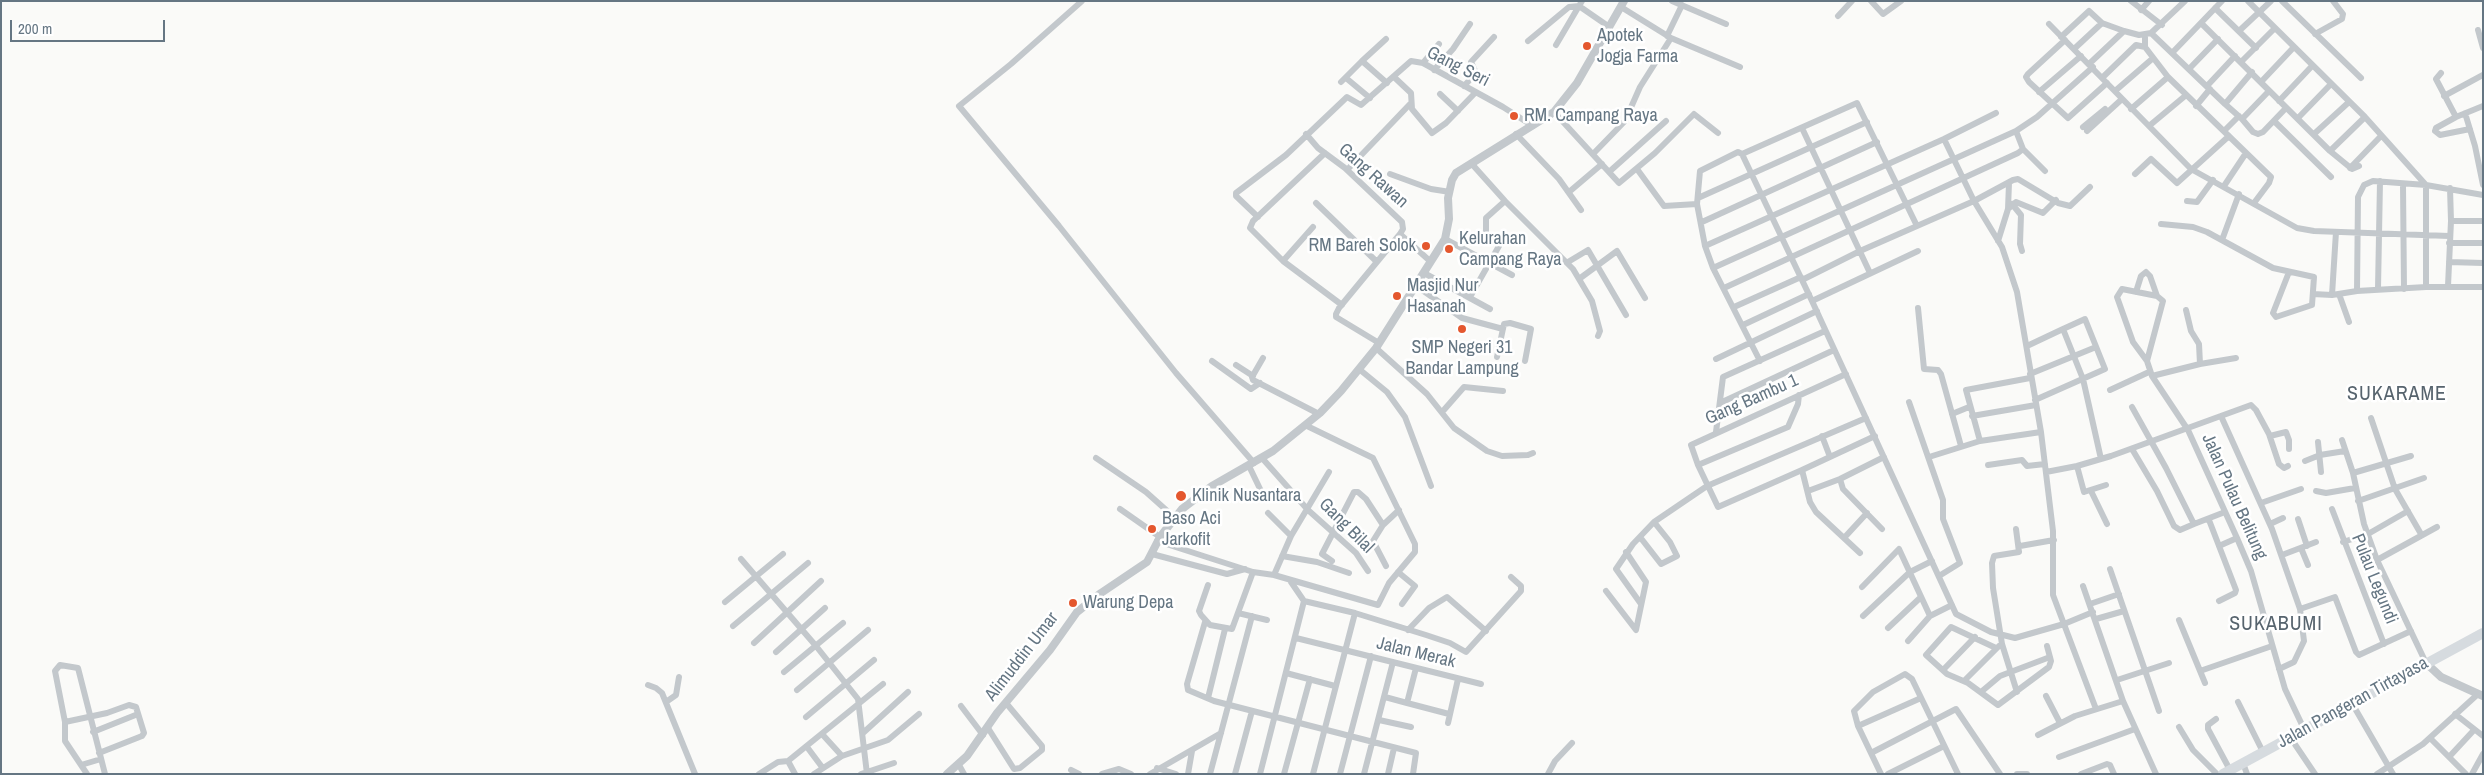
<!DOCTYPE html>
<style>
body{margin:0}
#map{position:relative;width:2484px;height:775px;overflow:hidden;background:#fafaf8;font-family:"Archivo Narrow",sans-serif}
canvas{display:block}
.frame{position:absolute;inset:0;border:2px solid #657683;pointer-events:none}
.scale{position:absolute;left:10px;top:20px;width:155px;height:22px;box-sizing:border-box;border:2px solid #657683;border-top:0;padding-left:6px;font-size:15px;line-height:18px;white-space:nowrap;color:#657683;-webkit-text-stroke:4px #fff;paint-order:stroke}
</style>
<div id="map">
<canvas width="2484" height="775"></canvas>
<div class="frame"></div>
<div class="scale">200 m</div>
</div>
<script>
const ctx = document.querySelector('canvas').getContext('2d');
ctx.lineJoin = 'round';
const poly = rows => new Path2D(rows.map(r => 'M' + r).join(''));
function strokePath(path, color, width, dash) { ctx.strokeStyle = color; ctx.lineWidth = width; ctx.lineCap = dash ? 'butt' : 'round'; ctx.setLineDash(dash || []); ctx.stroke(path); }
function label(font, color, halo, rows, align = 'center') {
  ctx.font = font + ' "Archivo Narrow",sans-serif'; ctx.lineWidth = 5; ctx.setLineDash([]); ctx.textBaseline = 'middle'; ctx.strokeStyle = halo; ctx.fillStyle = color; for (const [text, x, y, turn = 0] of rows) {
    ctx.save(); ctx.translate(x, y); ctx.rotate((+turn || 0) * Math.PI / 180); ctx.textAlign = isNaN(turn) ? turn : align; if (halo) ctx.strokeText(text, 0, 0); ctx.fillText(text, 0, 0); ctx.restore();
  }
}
const minor = poly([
 [1082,1,1011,64,959,106,1059,226,1176,373,1254,463],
 [1582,1,1579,6,1608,26],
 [1672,1,1726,24],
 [1871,1,1883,14,1901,1],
 [2131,1,2162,25],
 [2248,1,2365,117,2426,185,2483,195],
 [2282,1,2361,78],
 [1621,7,1671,38,1740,67],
 [2215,8,2256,48],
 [2141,10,2149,1],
 [1838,16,1852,1],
 [2201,23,2330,151,2352,169,2359,166],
 [2049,24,2191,169,2297,228,2314,231,2449,236],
 [2478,30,2483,48],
 [2239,31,2271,1],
 [2151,33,2225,104,2252,72],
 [2145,34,2145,47,2168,77,2271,177,2269,183,2254,203],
 [2315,34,2342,19,2343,14,2333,1],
 [1667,36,1682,5],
 [2061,37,2089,11,2102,23,2124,31],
 [2065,40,2028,74,2026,77,2029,82,2068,118,2107,83],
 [1528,41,1569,7,1579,6,1556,45],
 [2074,49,2102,23],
 [2172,53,2222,1],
 [1362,61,1386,39],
 [2241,62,2275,28],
 [1423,63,1439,44],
 [2089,64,2124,31,2139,35,2151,33,2185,1],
 [2189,69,2218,39],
 [1434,70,1453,49,1470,24],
 [2441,73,2436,79,2456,117],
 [1394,77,1411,93,1412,109,1432,133,1446,123,1475,93],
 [2103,77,2136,45,2145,47],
 [1346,78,1370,98],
 [1341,82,1362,61,1387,83],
 [2261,82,2294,47],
 [1464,86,1476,73,1471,62,1494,37],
 [2207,86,2235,56],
 [2115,91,2152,59],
 [2269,91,2242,119,2253,132,2258,134,2263,132,2286,108],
 [2039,92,2081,56],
 [1440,94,1458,111],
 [2444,96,2483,75],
 [2279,101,2312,66],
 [2225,104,2242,119],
 [2196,106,2210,89],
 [2131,109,2168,77],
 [1554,112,1619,183,1655,153,1694,114,1718,133],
 [2465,113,2475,146,2483,185],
 [2298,118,2331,84],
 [2274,121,2331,177],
 [2149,126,2185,96],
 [2083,127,2105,109],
 [1802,128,1870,273],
 [2470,129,2440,135,2435,131,2436,128,2456,117,2483,106],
 [2087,131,2122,99],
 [2224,131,2239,116],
 [1306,134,1318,148,1345,168,1402,222,1403,229,1400,234,1431,262],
 [1516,134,1559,179,1581,210],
 [2314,134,2349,102],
 [1944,139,1974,201,2002,247,2017,292,2041,432,2053,531,2053,595,2096,709],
 [2023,149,2045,171],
 [2330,151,2365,117],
 [1325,153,1253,221,1250,228,1283,261,1342,305],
 [1593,154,1625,121,1640,87,1671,38],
 [1742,154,1857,103,1917,226],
 [1471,163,1505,201,1573,269,1592,301,1600,331,1598,336],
 [2350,168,2381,136],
 [1637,169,1664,206,1697,204],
 [1347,170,1411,103],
 [1609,172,1666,121],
 [1390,174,1431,189,1450,192],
 [2135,174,2151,159,2177,183,2229,136],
 [2403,185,2404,289],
 [2224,186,2246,153],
 [2450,188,2451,221],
 [1569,192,1602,164],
 [1698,198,1867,122],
 [2187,201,2197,202,2213,180],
 [1316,203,1377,262],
 [2012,204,2021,215,2020,244,2022,251],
 [2008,209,2016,202,2043,213,2056,200],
 [1258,217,1236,196,1236,193,1286,155,1347,97,1361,105,1411,61,1423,63,1503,107,1533,126],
 [1702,222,1877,142],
 [2161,224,2193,227,2207,232,2273,268,2314,277,2312,305,2276,317,2273,313,2289,272],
 [1486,233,1486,218,1505,201],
 [1445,239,1512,275],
 [2222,240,2239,194],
 [1998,241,2008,209,2009,183],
 [2449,243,2483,243],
 [1705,246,1944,139,1996,113],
 [1283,261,1313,227],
 [1568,262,1588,250,1626,315],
 [2449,262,2483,263],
 [1713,268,2016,131,2037,117,2093,67],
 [1424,273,1490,309],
 [1579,279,1617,251,1645,298],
 [1802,280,1860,251,1974,201,2013,180,2018,179,2058,203,2070,206,2090,187],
 [1415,285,1462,318,1503,329],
 [2448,286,2451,221,2483,221],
 [1724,288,2018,153,2023,149,2016,131],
 [2378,289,2380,181],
 [2357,291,2358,197,2364,185,2373,181,2426,185,2426,287],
 [2136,292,2141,276,2146,272,2150,276,2157,296,2163,301,2147,361],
 [2313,294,2332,295,2357,291,2426,287,2483,287],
 [2339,294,2349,322],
 [2332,295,2336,232],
 [2157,296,2122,289,2117,297,2133,342,2147,361,2152,376,2188,430,2237,538,2251,571,2285,689,2304,729],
 [1470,297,1499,246,1501,236],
 [1812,301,1918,251],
 [1734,307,1801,277],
 [1918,308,1924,369,1938,370,1941,374,1961,446],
 [1743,325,1809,294],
 [1379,343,1336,317,1336,314,1339,308,1400,234],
 [2027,346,2063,329,2083,379,2101,459],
 [1376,348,1427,394,1454,428,1487,451,1502,456,1528,455,1533,453],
 [1497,357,1504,324,1510,323,1531,329,1525,361],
 [1263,358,1252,377,1253,380,1319,414],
 [1716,359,1817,311],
 [1212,361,1251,389,1260,383],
 [1760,361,1713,268,1705,246,1697,204,1700,171,1738,152,1742,154,1812,301,1956,614,1991,632,2015,638,2064,624,2093,612],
 [2200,364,2236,358],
 [1236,365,1253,376],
 [1359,369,1387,392,1405,417,1431,486],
 [2030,374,2096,347],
 [2152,376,2200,364,2199,344,2191,331,2186,310],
 [2110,390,2149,372],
 [2035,400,2105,369,2085,319,2063,329],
 [1909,402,1943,500,1943,519,1960,563,1939,576],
 [1720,403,1834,350],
 [2132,407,2166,468,2194,524,2225,512],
 [1443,411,1464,387,1503,391],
 [1952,414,1969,407],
 [1972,416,2036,405],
 [2221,416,2272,529,2300,609,2304,641,2294,662,2279,669],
 [2371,418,2395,489,2421,534],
 [1716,432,1723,377,1825,331],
 [1822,436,1830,457],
 [2270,436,2286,432,2289,440,2289,449],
 [2342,440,2353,473,2364,524,2377,560,2426,663],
 [1980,441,1966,390,2030,378],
 [2318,442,2321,472],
 [2132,449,2157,491,2174,526,2180,530,2194,524],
 [1929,457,1980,441,2041,432],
 [1096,458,1146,492,1174,517],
 [1262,458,1308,510,1356,553,1368,571],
 [2305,461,2320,455,2345,451],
 [1698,465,1788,427,1798,404,1799,395],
 [1988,465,2022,460,2027,466,2045,464],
 [1249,466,1262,493],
 [2077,466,2084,492,2106,485],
 [1802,470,1718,507,1698,465,1691,445,1846,374],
 [2046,472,2077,466,2111,456,2251,405,2256,410,2269,434,2279,464,2284,468,2288,466],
 [2353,473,2411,456],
 [1840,479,1843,489,1882,529],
 [1808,491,1840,479,1884,457],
 [2091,491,2107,524],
 [2316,491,2326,493,2355,488],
 [2358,501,2424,478],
 [2261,503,2301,489],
 [1120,509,1160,537],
 [2332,509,2384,644],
 [1268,513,1291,536],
 [2298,519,2307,546],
 [2209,520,2236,590,2235,593,2219,601],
 [2270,524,2283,518],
 [2016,529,2019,552,1994,556,1992,563,1993,588,2002,644,2017,692],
 [1640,537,1661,564,1677,556,1670,542,1654,522],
 [1844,538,1867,513],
 [1157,541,1253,572,1274,575,1378,605,1389,583,1415,552,1415,544,1373,458,1305,425],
 [2343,542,2368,534,2408,511],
 [2020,546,2054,540],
 [2219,546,2237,538],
 [2301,548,2308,565],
 [1860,553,1816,512,1810,502,1802,470,1875,436],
 [1152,554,1227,574,1245,569],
 [2282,555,2316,542],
 [1282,556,1317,562,1349,573],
 [741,559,816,646,858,699,867,774],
 [2377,560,2437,527],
 [1332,561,1322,554,1354,492,1358,492,1366,499,1383,525],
 [1386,566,1373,541,1383,525,1399,510],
 [2110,569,2159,711],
 [1398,572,1415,586,1402,604],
 [1274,575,1291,536,1329,472],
 [1291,582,1304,601,1355,613,1426,635,1450,643,1466,652,1521,591,1521,586,1511,577],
 [1208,585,1199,611,1201,615,1210,625,1232,629,1253,572],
 [2083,586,2123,701,2156,774],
 [1862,587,1899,549,1930,616],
 [1606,591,1636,630,1646,582,1626,552],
 [725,602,783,554],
 [1641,604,1616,569,1633,544,1654,522,1707,486,1866,418],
 [2090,604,2119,594],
 [2300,609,2335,597,2356,652,2359,655,2411,631],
 [1238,613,1267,620],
 [1863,616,1910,572,1932,561],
 [2096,619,2124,611],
 [2179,620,2205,683],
 [1205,622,1187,684,1188,690,1214,701,1416,753,1413,774],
 [733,626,808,563],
 [1888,628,1921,597],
 [1408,630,1429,608,1447,597,1486,631],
 [1296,638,1481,684],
 [1908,641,1930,616,1952,605],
 [754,643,821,581],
 [1996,648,1951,627,1926,655,1947,674,1968,683,1998,705,2049,667,2051,661,2047,646],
 [776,652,825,608],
 [1943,670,1975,637],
 [2200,671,2272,646],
 [784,672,843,623],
 [1286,673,1335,686],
 [2117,680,2169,663],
 [1964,681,1999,646],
 [648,685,656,688,662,693,695,774],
 [797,690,868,630],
 [1981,692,2000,676,2050,657],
 [2046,696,2060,723],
 [1385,697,1407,703,1416,668],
 [1208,698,1225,629],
 [666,702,676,695,679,677],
 [2238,702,2263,752],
 [1407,703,1449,714],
 [2353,705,2393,774],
 [961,706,983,735],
 [2455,714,2483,736],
 [806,717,874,660],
 [2216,719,2208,725,2208,729,2230,770],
 [1379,720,1411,727],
 [65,722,107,713,129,705,136,707,144,733,142,736,99,753],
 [1448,723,1458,679],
 [1858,726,1921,698],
 [2179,727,2193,750,2217,774],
 [988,728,1014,769,1020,768,1042,750,1042,746,1006,703],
 [93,732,138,714],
 [863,733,908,692],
 [822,734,842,756],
 [2038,735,2075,716,2123,701],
 [2290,737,2315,774],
 [2430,738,2466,774],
 [807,747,822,767],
 [1871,753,1956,709,2000,774],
 [2059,757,2135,729],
 [2449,757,2474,730],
 [2243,763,2247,774],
 [81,765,101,759],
 [959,765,964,774],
 [1157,768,1176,774],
 [1071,770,1079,774],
 [87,774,65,741,65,722,55,671,60,665,78,668,105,774],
 [759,774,778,762,788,761],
 [795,774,788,761,883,684],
 [814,774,842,756,888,740,919,714],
 [861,774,894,763],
 [1102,774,1119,769,1131,774],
 [1150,774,1221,733],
 [1188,774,1192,751],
 [1210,774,1252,616],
 [1235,774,1252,711],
 [1260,774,1304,601],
 [1284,774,1310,679],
 [1313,774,1355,613],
 [1340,774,1371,656],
 [1364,774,1393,662],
 [1388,774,1394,748],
 [1548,774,1555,761,1572,743],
 [1881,774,1858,726,1854,711,1873,692,1905,674,1912,679,1958,774],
 [1888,774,1944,746],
 [2017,774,2027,774],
 [2081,774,2107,764,2110,765,2114,774],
 [2377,774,2423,744,2478,694],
 [2472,774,2483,754]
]);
const tertiary = poly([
 [2426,663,2441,677,2483,696],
 [947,774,967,756,997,713,1050,650,1077,612,1101,593,1147,562,1160,537,1182,509,1212,486,1273,451,1320,413,1341,391,1376,348,1445,239,1449,219,1448,198,1452,180,1456,173,1554,112,1577,83,1624,1]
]);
const primary = poly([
 [2223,774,2483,633]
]);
const markers = [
 [1587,46,5,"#e4572e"],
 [1514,116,5,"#e4572e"],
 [1426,246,5,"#e4572e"],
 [1449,249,5,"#e4572e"],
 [1397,296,5,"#e4572e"],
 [1462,329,5,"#e4572e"],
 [1181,496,6,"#e4572e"],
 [1152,529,5,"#e4572e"],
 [1073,603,5,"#e4572e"]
];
const poiNames = [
 ["Apotek",1597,36],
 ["Jogja Farma",1597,57],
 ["RM. Campang Raya",1524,116],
 ["Kelurahan",1459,239],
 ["Campang Raya",1459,260],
 ["RM Bareh Solok",1416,246,"right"],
 ["Masjid Nur",1407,286],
 ["Hasanah",1407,307],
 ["SMP Negeri 31",1462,348,"center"],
 ["Bandar Lampung",1462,369,"center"],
 ["Klinik Nusantara",1192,496],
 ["Baso Aci",1162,519],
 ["Jarkofit",1162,540],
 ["Warung Depa",1083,603]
];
const streetNames = [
 ["Gang Seri",1458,67,27],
 ["Gang Rawan",1373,176,42],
 ["Gang Bambu 1",1752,400,-24],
 ["Jalan Pulau Belitung",2234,497,66],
 ["Gang Bilal",1346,526,45],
 ["Pulau Legundi",2374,579,68],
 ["Jalan Merak",1416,653,14],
 ["Alimuddin Umar",1022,657,-52],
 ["Jalan Pangeran Tirtayasa",2353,703,-29]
];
const quarterNames = [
 ["SUKARAME",2397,395],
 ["SUKABUMI",2276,625]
];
strokePath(minor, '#c3c8cc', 6);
strokePath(tertiary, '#c3c8cc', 8);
strokePath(primary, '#d6dbdf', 10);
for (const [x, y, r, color] of markers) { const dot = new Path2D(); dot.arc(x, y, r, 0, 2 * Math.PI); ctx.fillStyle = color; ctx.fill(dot); strokePath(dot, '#fff', 2); }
label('18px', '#657683', '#fff', poiNames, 'left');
label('18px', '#657683', '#fff', streetNames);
ctx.letterSpacing = '1px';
label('20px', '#57646e', '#fff', quarterNames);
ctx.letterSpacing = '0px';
</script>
